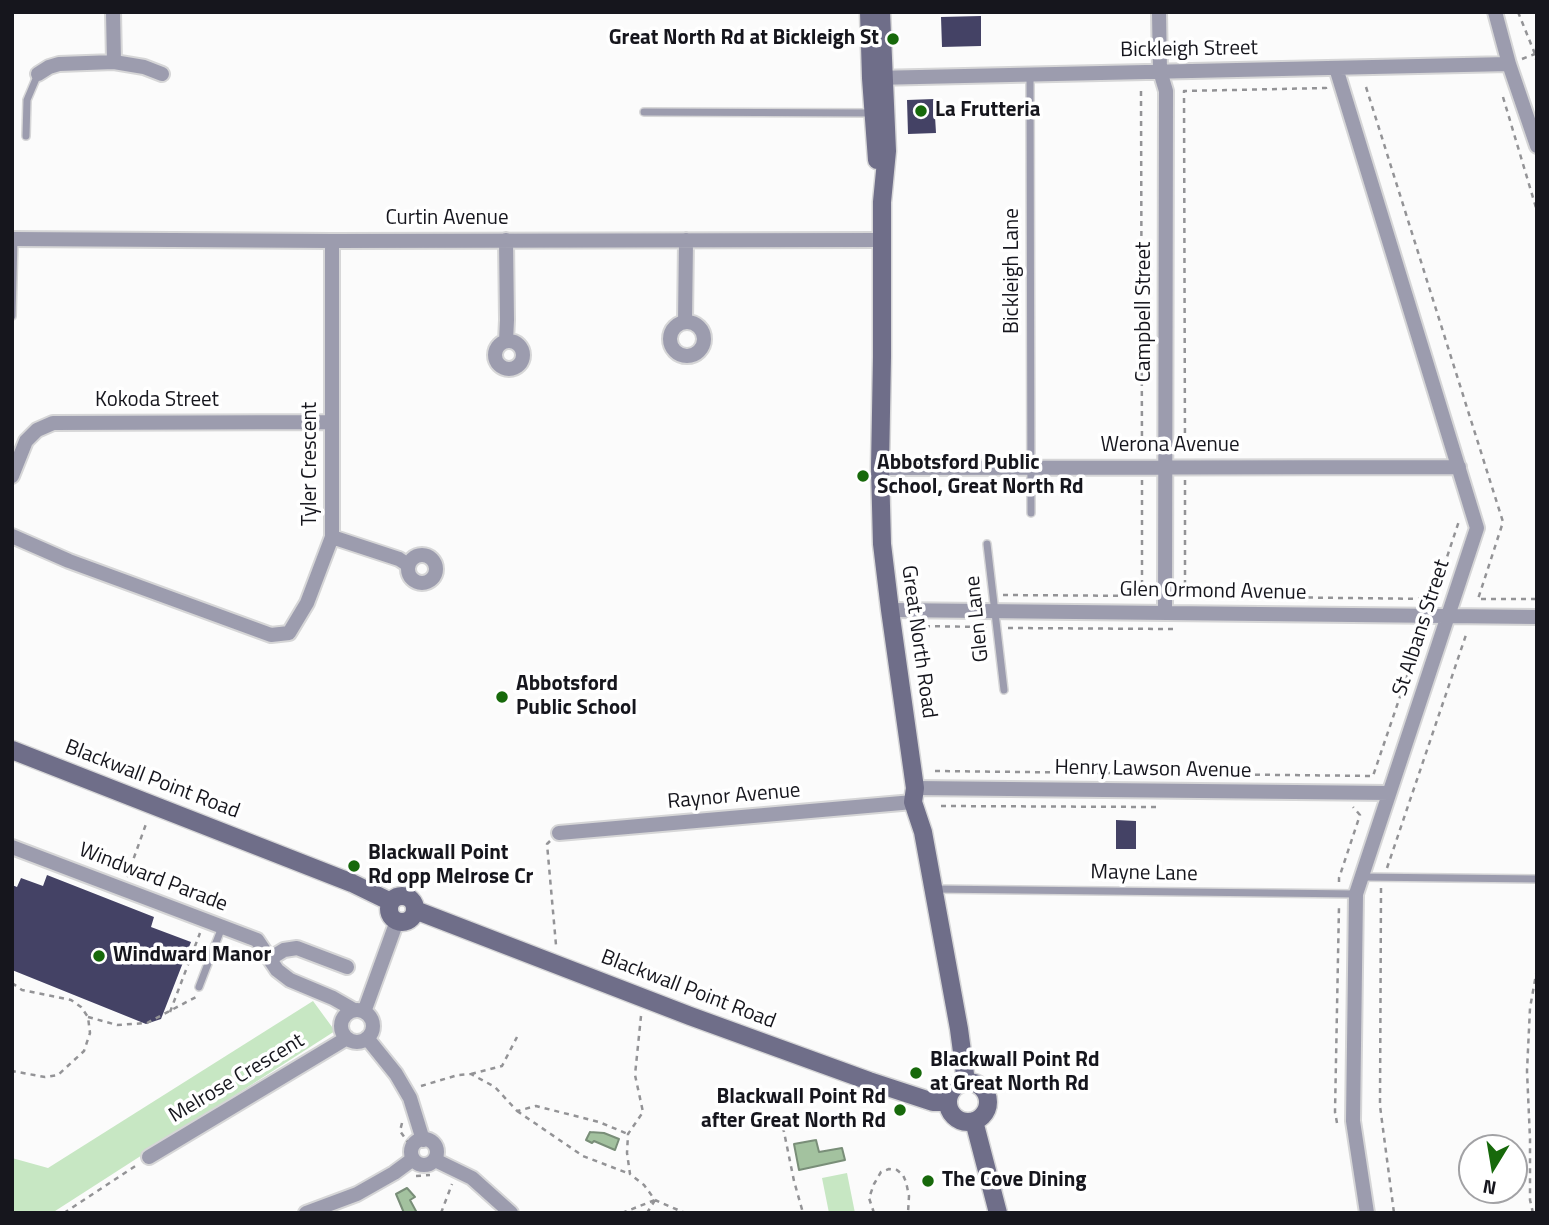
<!DOCTYPE html>
<style>
body{margin:0}
#map{position:relative;width:1549px;height:1225px;overflow:hidden;background:#fbfbfb;font-family:"Titillium Web",sans-serif}
canvas{display:block}
.frame{position:absolute;inset:0;border:14px solid #16161d;pointer-events:none}
.north{position:absolute;left:1458px;top:1134px;width:70px;height:70px;box-sizing:border-box;background:#fff;border:2px solid #a2a2a5;border-radius:50%;rotate:191deg;font-size:19px;font-weight:700;line-height:28px;text-align:center;color:#16161d}
.north::after{content:'';display:block;margin:auto;width:24px;height:32px;background:#17690b;clip-path:polygon(50% 0,100% 100%,50% 72%,0 100%)}
</style>
<div id="map">
<canvas width="1549" height="1225"></canvas>
<div class="frame"></div>
<div class="north">N</div>
</div>
<script>
const ctx = document.querySelector('canvas').getContext('2d');
ctx.lineJoin = 'round';
function fillPath(path, color) { ctx.fillStyle = color; ctx.fill(path, 'evenodd'); }
const poly = rows => new Path2D(rows.map(r => 'M' + r).join(''));
function strokePath(path, color, width, dash) { ctx.strokeStyle = color; ctx.lineWidth = width; ctx.lineCap = dash ? 'butt' : 'round'; ctx.setLineDash(dash || []); ctx.stroke(path); }
function label(font, color, halo, rows, align = 'center') {
  ctx.font = font + ' "Titillium Web",sans-serif'; ctx.lineWidth = 7; ctx.setLineDash([]); ctx.textBaseline = 'middle'; ctx.strokeStyle = halo; ctx.fillStyle = color; for (const [text, x, y, turn = 0] of rows) {
    ctx.save(); ctx.translate(x, y); ctx.rotate((+turn || 0) * Math.PI / 180); ctx.textAlign = isNaN(turn) ? turn : align; if (halo) ctx.strokeText(text, 0, 0); ctx.fillText(text, 0, 0); ctx.restore();
  }
}
const green = poly([
 [313,1001,335,1031,52,1213,12,1213,12,1158,48,1168],
 [847,1173,855,1213,829,1213,822,1178]
]);
const water = poly([
 [590,1132,604,1133,619,1139,615,1150,594,1141,592,1143,586,1140,590,1132],
 [816,1140,819,1152,842,1148,845,1160,799,1170,794,1144,816,1140],
 [407,1188,415,1197,410,1200,417,1213,404,1213,396,1194,407,1188]
]);
const building = poly([
 [981,16,981,46,942,47,941,17],
 [934,99,936,133,908,134,907,100],
 [1116,820,1136,821,1136,849,1116,849],
 [47,875,154,917,151,927,191,942,161,1019,146,1024,12,970,12,885,17,887,21,878,43,886]
]);
const path = poly([
 [1518,12,1535,54,1537,64],
 [1522,59,1535,54],
 [1366,87,1503,522,1478,599,1537,599],
 [1141,91,1142,452],
 [1503,97,1537,211],
 [1185,453,1184,91,1326,88,1326,90],
 [1142,480,1142,596],
 [1185,480,1185,596],
 [1003,595,1151,596],
 [1178,596,1433,599,1459,521],
 [915,626,987,627],
 [1008,628,1173,629],
 [935,771,1373,776,1422,632],
 [941,806,1157,807],
 [550,841,547,844,556,945],
 [1387,868,1467,632],
 [127,877,146,824],
 [1339,882,1339,878,1360,815,1353,807],
 [1381,888,1380,1106,1394,1213],
 [12,983,22,990,71,1000,81,1007,88,1017,90,1033,84,1051,58,1075,45,1077,12,1071],
 [170,1012,200,933],
 [641,1016,635,1075,643,1112,628,1134,627,1153,630,1174,644,1185,655,1200,685,1213],
 [88,1017,117,1025,147,1023,196,997],
 [471,1074,502,1066,517,1037],
 [421,1086,458,1075,471,1074,495,1087,517,1111,536,1106,599,1122,628,1134],
 [517,1111,583,1156,630,1174],
 [402,1123,400,1131,410,1145],
 [1337,1123,1335,1112,1339,906],
 [783,1127,794,1181,803,1213],
 [416,1176,430,1175],
 [64,1213,137,1165],
 [441,1213,452,1184],
 [622,1213,655,1200],
 [647,1213,655,1200],
 [874,1213,869,1198,874,1184,881,1172,889,1169,897,1170,903,1175,906,1182,909,1196,908,1213],
 [1533,1213,1530,1200,1530,1139,1527,1071,1530,1008,1537,969]
]);
const lane = poly([
 [1030,75,1031,513],
 [644,112,874,113],
 [26,136,27,100,38,74],
 [12,316,14,239],
 [987,544,1004,690],
 [1362,877,1537,879],
 [933,889,1356,894],
 [199,987,222,927]
]);
const street = poly([
 [1159,12,1160,71,1166,91,1165,613],
 [1495,12,1509,64,1537,146],
 [114,62,144,67,162,74],
 [1336,68,1477,528,1356,894,1353,1121,1367,1213],
 [38,74,49,67,59,64,114,62,113,12],
 [874,78,1509,64],
 [12,239,332,241,882,240],
 [685,322,686,240],
 '670 339a17 17 0 1 1 34 0a17 17 0 1 1-34 0Z',
 '495 355a14 14 0 1 1 28 0a14 14 0 1 1-28 0Z',
 [506,341,507,320,506,240],
 [880,468,1459,467],
 [12,476,26,441,37,430,53,423,331,422],
 [12,536,69,561,271,635,289,633,307,603,332,537,332,241],
 [332,537,399,559,408,565],
 '408 569a14 14 0 1 1 28 0a14 14 0 1 1-28 0Z',
 [890,610,1537,617],
 [915,788,1389,793],
 [559,833,913,802],
 [12,847,257,940,277,970,290,980,333,998,354,1010],
 [271,958,284,950,297,948,347,967],
 '341 1026a16 16 0 1 1 32 0a16 16 0 1 1-32 0Z',
 [364,1012,397,921],
 [367,1038,396,1074,410,1098,423,1140],
 '411 1152a13 13 0 1 1 26 0a13 13 0 1 1-26 0Z',
 [149,1157,347,1038],
 [435,1160,472,1178,511,1213],
 [306,1213,357,1194,394,1173,413,1159]
]);
const secondary = poly([
 [869,12,871,78,877,160],
 [881,12,887,151,882,202,882,357,880,468,882,544,890,610,915,788,913,802,923,832,959,1029,966,1082],
 [12,750,352,883,391,902],
 '389 909a13 13 0 1 1 26 0a13 13 0 1 1-26 0Z',
 [415,910,690,1016,869,1081,933,1102,947,1102],
 '948 1102a20 20 0 1 1 40 0a20 20 0 1 1-40 0Z',
 [974,1121,998,1213]
]);
const markers = [
 [893,39,7,"#17690b"],
 [921,111,7,"#17690b"],
 [863,476,7,"#17690b"],
 [502,697,7,"#17690b"],
 [354,866,7,"#17690b"],
 [99,956,7,"#17690b"],
 [916,1073,7,"#17690b"],
 [900,1110,7,"#17690b"],
 [928,1181,7,"#17690b"]
];
const poiNames = [
 ["Great North Rd at Bickleigh St",879,39,"right"],
 ["La Frutteria",935,111],
 ["Abbotsford Public",877,464],
 ["School, Great North Rd",877,488],
 ["Abbotsford",516,685],
 ["Public School",516,709],
 ["Blackwall Point",368,854],
 ["Rd opp Melrose Cr",368,878],
 ["Windward Manor",113,956],
 ["Blackwall Point Rd",930,1061],
 ["at Great North Rd",930,1085],
 ["Blackwall Point Rd",886,1098,"right"],
 ["after Great North Rd",886,1122,"right"],
 ["The Cove Dining",942,1181]
];
const streetNames = [
 ["Bickleigh Street",1189,50,-1],
 ["Curtin Avenue",447,219],
 ["Bickleigh Lane",1013,271,-90],
 ["Campbell Street",1145,312,-90],
 ["Kokoda Street",157,401],
 ["Werona Avenue",1170,446],
 ["Tyler Crescent",311,464,-90],
 ["Glen Ormond Avenue",1213,592,1],
 ["Glen Lane",978,619,-96],
 ["St Albans Street",1422,628,-72],
 ["Great North Road",918,642,82],
 ["Henry Lawson Avenue",1153,770,1],
 ["Blackwall Point Road",152,780,21],
 ["Raynor Avenue",734,797,-5],
 ["Mayne Lane",1144,874,1],
 ["Windward Parade",153,878,21],
 ["Blackwall Point Road",688,990,21],
 ["Melrose Crescent",237,1079,-31]
];
fillPath(green, '#c7e7c3');
fillPath(water, '#a3c29f');
strokePath(water, '#798e78', 2);
fillPath(building, '#444265');
strokePath(lane, '#d6d6d7', 10);
strokePath(street, '#d6d6d7', 18);
strokePath(secondary, '#d6d6d7', 21);
strokePath(path, '#939396', 2.5, [5, 5]);
strokePath(lane, '#9c9cae', 7);
strokePath(street, '#9c9cae', 14);
strokePath(secondary, '#6f6e89', 18);
for (const [x, y, r, color] of markers) { const dot = new Path2D(); dot.arc(x, y, r, 0, 2 * Math.PI); ctx.fillStyle = color; ctx.fill(dot); strokePath(dot, '#fff', 2.5); }
label('bold 21px', '#16161d', '#fff', poiNames, 'left');
label('21px', '#16161d', '#fff', streetNames);
</script>
